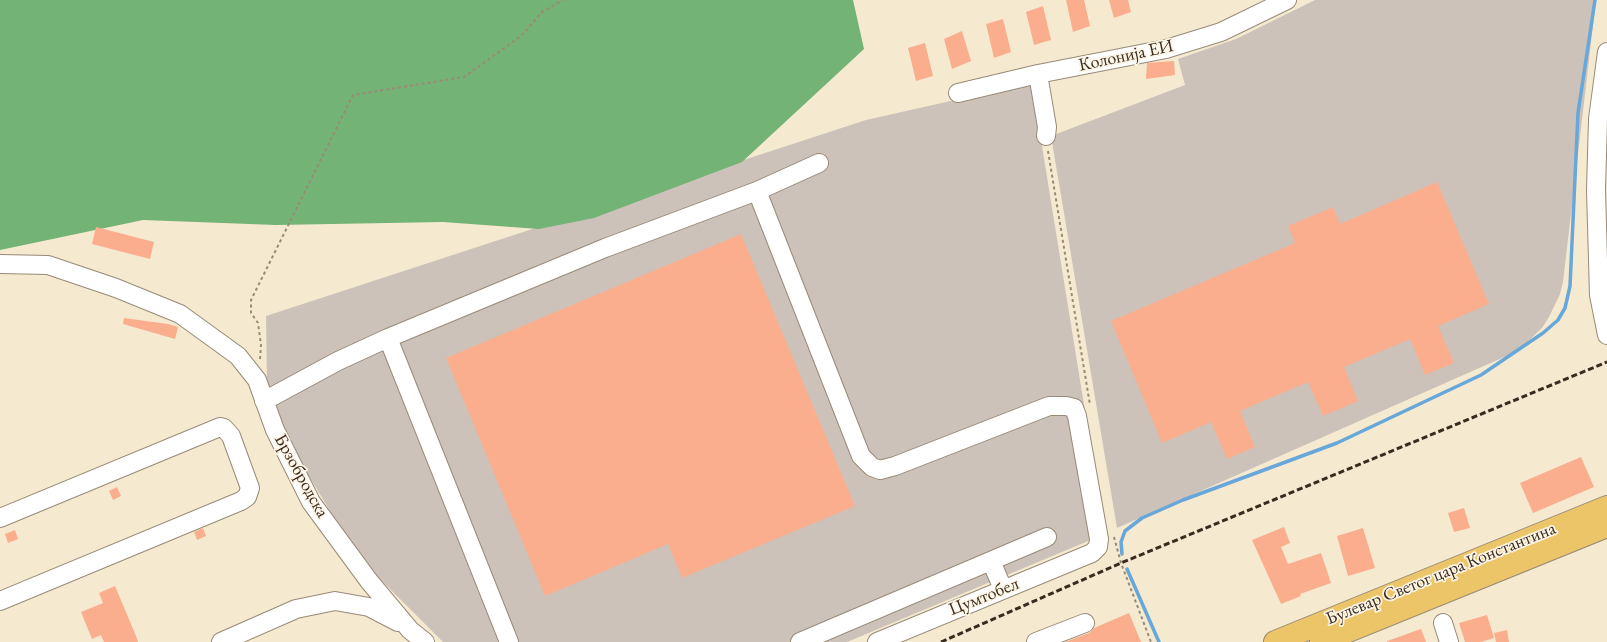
<!DOCTYPE html>
<meta charset="utf-8">
<style>
body{margin:0}
canvas{display:block;background:#f5e9d0}
</style>
<canvas width="1607" height="642"></canvas>
<script>
const ctx = document.querySelector('canvas').getContext('2d');
ctx.lineJoin = 'round';
function fillPath(path, color) { ctx.fillStyle = color; ctx.fill(path, 'evenodd'); }
const poly = rows => new Path2D(rows.map(r => 'M' + r).join(''));
function strokePath(path, color, width, dash) { ctx.strokeStyle = color; ctx.lineWidth = width; ctx.lineCap = dash ? 'butt' : 'round'; ctx.setLineDash(dash || []); ctx.stroke(path); }
function label(font, color, halo, rows, align = 'center') {
  ctx.font = font + ' "EB Garamond",serif'; ctx.lineWidth = 3.5; ctx.setLineDash([]); ctx.textBaseline = 'middle'; ctx.strokeStyle = halo; ctx.fillStyle = color; for (const [text, x, y, turn = 0] of rows) {
    ctx.save(); ctx.translate(x, y); ctx.rotate((+turn || 0) * Math.PI / 180); ctx.textAlign = isNaN(turn) ? turn : align; if (halo) ctx.strokeText(text, 0, 0); ctx.fillText(text, 0, 0); ctx.restore();
  }
}
const industrial = poly([
 [1315,0,1596,0,1563,282,1560,294,1549,317,1542,328,1522,347,1511,354,1117,528,1051,136,1185,85,1178,59,1236,39],
 [1035,82,1041,140,1105,534,847,642,443,642,379,578,332,514,293,450,267,384,266,316,866,120]
]);
const forest = poly([
 [0,0,853,0,864,49,742,162,594,218,539,229,443,222,276,225,143,220,0,250]
]);
const stream = poly([
 [1122,554,1121,542,1125,531,1142,518,1183,500,1337,443,1481,375,1543,333,1558,320,1565,308,1570,286,1578,113,1595,0],
 [1127,569,1159,642]
]);
const building = poly([
 [1066,0,1084,0,1090,26,1073,32],
 [1109,0,1128,0,1131,12,1114,18],
 [1043,6,1051,40,1034,45,1026,12],
 [1003,19,1011,52,994,58,986,24],
 [962,31,971,61,952,69,944,39],
 [925,43,933,76,916,81,908,48],
 [1174,61,1175,75,1146,79,1147,63],
 [1437,182,1489,304,1438,326,1454,363,1425,375,1410,339,1344,367,1358,401,1323,416,1308,382,1240,411,1255,447,1227,459,1211,422,1162,443,1111,321,1295,243,1288,226,1333,207,1340,224],
 [96,227,154,242,150,259,92,244],
 [741,234,855,506,682,578,668,544,545,596,446,358],
 [124,318,168,324,178,327,175,339,123,324],
 [1581,457,1594,487,1533,513,1520,483],
 [117,487,121,496,113,500,109,491],
 [1464,508,1470,528,1454,532,1448,513],
 [1284,527,1290,543,1281,547,1288,564,1321,553,1331,583,1300,594,1301,596,1281,604,1252,540],
 [203,528,206,536,197,540,194,532],
 [1363,528,1375,568,1348,576,1337,536],
 [15,530,18,539,8,543,5,534],
 [115,586,136,636,138,642,104,642,101,635,92,639,81,612,103,603,99,593],
 [1129,613,1141,642,1065,642,1089,633,1094,628],
 [1487,615,1494,638,1481,642,1465,642,1459,623],
 [1421,629,1426,642,1387,642,1387,641],
 [1507,630,1509,642,1496,642,1494,633]
]);
const path = poly([
 [1048,151,1090,405],
 [260,359,261,345,258,323,251,313,251,300,353,95,464,77,521,36,542,12,563,0],
 [1114,537,1121,563,1151,642]
]);
const minor = poly([
 [1607,52,1598,119,1596,190,1599,295,1607,335],
 [1038,74,1047,127,1046,136],
 [958,93,1038,74,1166,49,1221,32,1287,0],
 [757,191,861,456,872,467,880,470,895,466,1049,406,1066,406,1074,408,1077,416,1099,539,1098,547,1092,553,877,642],
 [0,264,48,265,116,288,180,314,238,356,257,380,275,430,311,502,369,581,410,630,425,642],
 [388,338,509,642],
 [264,401,338,361,388,338,605,248,757,191,819,163],
 [0,518,220,427,224,428,231,436,250,488,247,497,241,501,0,601],
 [991,561,1003,589],
 [1443,623,1449,642],
 [221,642,296,609,335,601,369,607,398,622],
 [800,642,1047,537],
 [1036,642,1085,623]
]);
const major = poly([
 [1275,642,1607,507],
 [1321,642,1607,526]
]);
const rail = poly([
 [941,642,1121,563,1607,362]
]);
const streetNames = [
 ["Колонија ЕИ",1126,56,-12],
 ["Брзобродска",301,476,61],
 ["Булевар Светог цара Константина",1441,574,-22],
 ["Цумтобел",984,597,-22]
];
fillPath(industrial, '#cdc2b9');
fillPath(forest, '#73b375');
strokePath(stream, '#67a7da', 3.5);
fillPath(building, '#faae8e');
strokePath(minor, '#988a77', 20);
strokePath(major, '#988a77', 24);
strokePath(path, '#988a77', 2, [3, 3]);
strokePath(minor, '#fff', 18);
strokePath(major, '#edc569', 22);
strokePath(rail, '#3b2a1e', 3, [6, 3]);
label('18px', '#3b2a1e', '#fcf5e5', streetNames);
</script>
